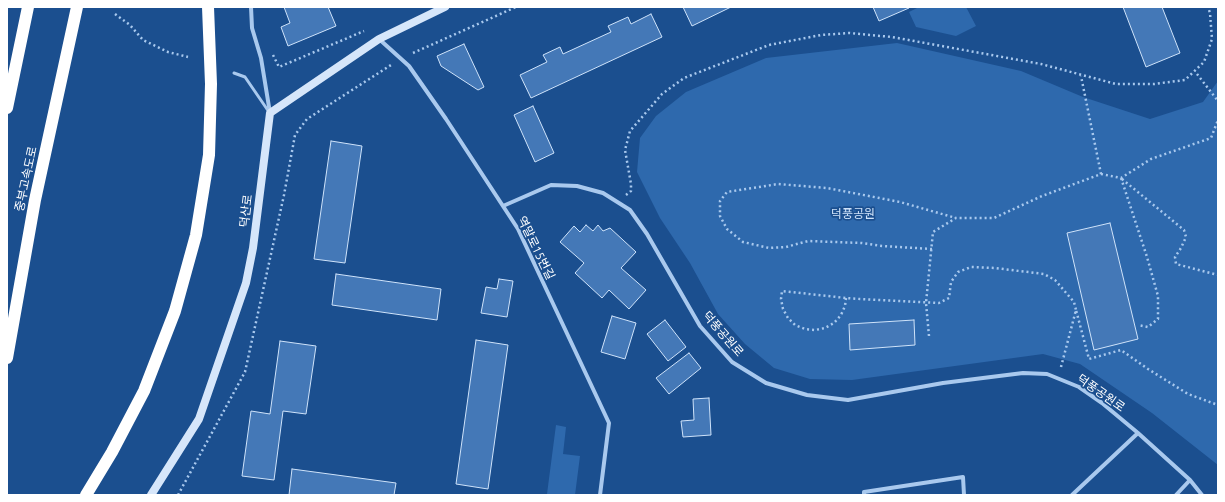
<!DOCTYPE html>
<meta charset="utf-8">
<style>
body{margin:0}
#map{position:relative;width:1225px;height:502px;overflow:hidden;background:#1b4f8f;font-family:Ubuntu,sans-serif}
canvas{display:block}
.frame{position:absolute;inset:0;border:8px solid #fff;pointer-events:none}
</style>
<div id="map">
<canvas width="1225" height="502"></canvas>
<div class="frame"></div>
</div>
<script>
const ctx = document.querySelector('canvas').getContext('2d');
ctx.lineJoin = 'round';
function fillPath(path, color) { ctx.fillStyle = color; ctx.fill(path, 'evenodd'); }
const poly = rows => new Path2D(rows.map(r => 'M' + r).join(''));
function strokePath(path, color, width, dash) { ctx.strokeStyle = color; ctx.lineWidth = width; ctx.lineCap = dash ? 'butt' : 'round'; ctx.setLineDash(dash || []); ctx.stroke(path); }
function label(font, color, halo, rows, align = 'center') {
  ctx.font = font + ' Ubuntu,"Noto Sans KR",sans-serif'; ctx.lineWidth = 3.5; ctx.setLineDash([]); ctx.textBaseline = 'middle'; ctx.strokeStyle = halo; ctx.fillStyle = color; for (const [text, x, y, turn = 0] of rows) {
    ctx.save(); ctx.translate(x, y); ctx.rotate((+turn || 0) * Math.PI / 180); ctx.textAlign = isNaN(turn) ? turn : align; if (halo) ctx.strokeText(text, 0, 0); ctx.fillText(text, 0, 0); ctx.restore();
  }
}
const green = poly([
 [919,7,966,7,976,26,956,36,916,27,909,12],
 [897,43,1021,71,1083,97,1150,119,1203,102,1218,81,1218,465,1152,413,1080,364,1043,354,852,380,810,379,774,368,745,344,718,314,690,263,660,218,637,172,640,138,656,116,686,92,766,58],
 [556,425,566,427,563,454,580,456,575,495,547,494]
]);
const building = poly([
 [284,7,328,7,336,26,288,46,281,27,290,23,284,7],
 [683,7,731,7,692,26,683,7],
 [873,7,909,7,909,8,879,21,873,7],
 [1123,7,1162,7,1180,53,1146,67,1123,7],
 [651,14,662,37,531,98,520,75,547,62,543,55,560,47,563,54,611,32,608,26,628,17,631,24,651,14],
 [464,44,484,87,478,90,441,66,437,56,464,44],
 [533,106,554,153,535,162,514,115,533,106],
 [331,141,362,146,345,263,314,259,331,141],
 [1110,223,1138,339,1094,350,1067,233,1110,223],
 [586,225,593,231,598,225,603,231,610,228,636,252,621,268,646,290,629,309,609,290,602,298,575,273,584,263,560,242,574,226,580,232,586,225],
 [336,274,441,289,437,320,332,305,336,274],
 [499,279,513,281,507,317,481,313,486,287,497,289,499,279],
 [612,316,636,323,625,359,601,352,612,316],
 [665,320,686,347,668,361,647,334,665,320],
 [914,320,915,345,850,350,849,324,914,320],
 [476,340,508,345,488,489,456,484,476,340],
 [280,341,316,346,306,414,283,411,274,480,242,476,251,411,270,414,280,341],
 [689,353,701,368,669,394,656,378,689,353],
 [709,398,711,435,683,437,681,421,694,420,693,399,709,398],
 [292,469,396,483,394,495,289,495,292,469]
]);
const path = poly([
 [115,14,130,25,143,40,168,52,188,57],
 [413,53,516,7],
 [273,55,279,67,364,31],
 [1197,74,1218,101],
 [1101,174,1121,178,1151,159,1211,138,1218,120],
 [1121,178,1147,257,1158,296,1158,319,1148,327,1138,325],
 [1122,179,1184,230,1186,237,1181,248,1175,257,1176,264,1218,275],
 [626,195,631,191,631,184,625,150,630,131,662,94,684,78,769,45,821,35,849,33,892,37,1041,64,1116,84,1154,84,1185,80,1204,62,1212,39,1210,13,1208,7],
 [932,249,882,246,862,243,808,241,786,247,769,248,743,242,727,229,720,216,720,201,727,192,778,184,827,188,900,202,956,218],
 [846,298,845,306,841,315,834,323,825,328,815,330,805,329,795,325,788,318,783,309,781,299,782,291,846,298,860,299,939,303,949,298,951,282,958,272,971,267,995,268,1044,274,1055,280,1074,302,1076,310],
 [929,336,926,303,933,232,956,218,994,218,1042,196,1101,174,1081,76],
 [1061,367,1076,310,1089,359,1121,350,1148,369,1188,394,1218,405],
 [178,495,245,372,284,195,295,135,307,119,391,65]
]);
const lane = poly([
 [234,73,245,77,269,112]
]);
const street = poly([
 [251,7,252,28,261,58,270,113],
 [379,39,409,66,446,119,518,229,609,423,600,495],
 [503,206,551,185,577,186,603,193,630,210,647,234,700,326,732,362,766,383,807,395,848,400,943,383,1023,373,1047,374,1079,387,1102,403,1138,433,1190,480,1202,495],
 [864,495,864,492,963,477,964,495],
 [1072,495,1138,433],
 [1176,495,1190,480]
]);
const secondary = poly([
 [151,495,199,419,246,283,253,248,270,113,379,39,445,7]
]);
const highway = poly([
 [7,108,28,7],
 [7,358,35,200,77,7],
 [86,495,112,452,144,391,175,311,196,235,209,155,211,84,208,7]
]);
const streetNames = [
 ["중부고속도로",26,179,-78],
 ["덕산로",246,211,-83],
 ["역말로15번길",536,248,64],
 ["덕풍공원로",723,334,49],
 ["덕풍공원로",1101,393,35]
];
const parkNames = [
 ["덕풍공원",853,214]
];
fillPath(green, '#2e69ad');
fillPath(building, '#4478b7');
strokePath(building, '#cfe3fa', 1);
strokePath(path, '#a9c9ee', 2.5, [2, 3]);
strokePath(lane, '#a9c9ee', 3);
strokePath(street, '#a9c9ee', 4);
strokePath(secondary, '#d6e6fa', 8);
strokePath(highway, '#fff', 12);
label('12px', '#fff', '#1b4f8f', streetNames);
label('12px', '#cfe3fa', '#1b4f8f', parkNames);
</script>
